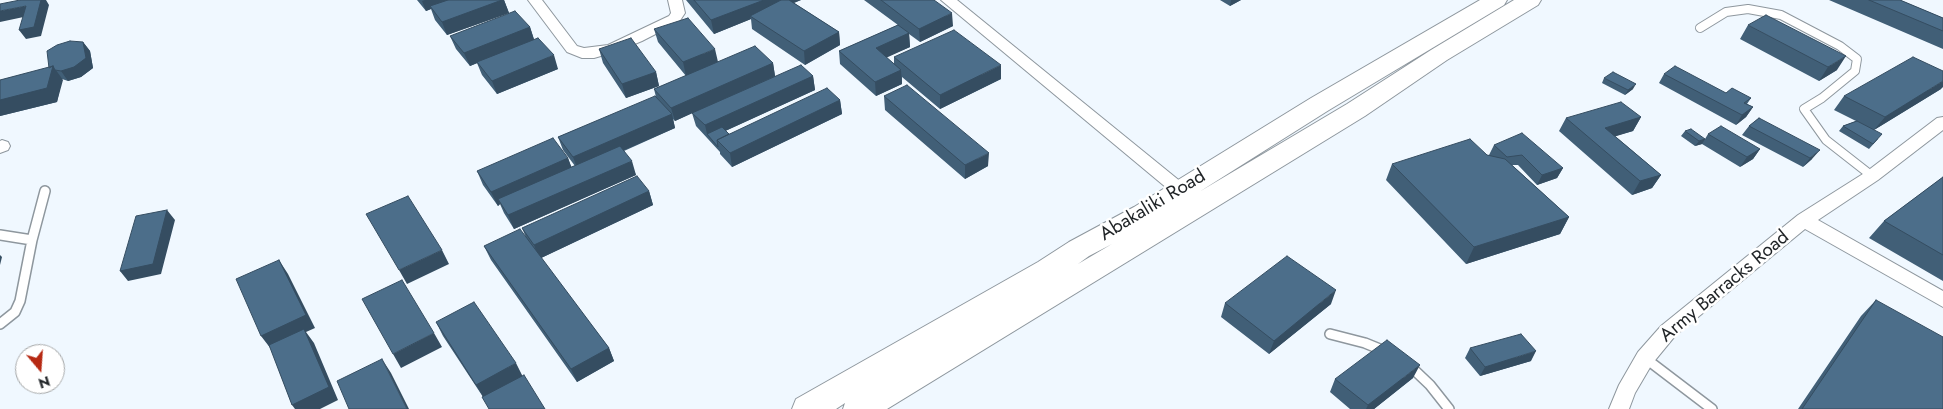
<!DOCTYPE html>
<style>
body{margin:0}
#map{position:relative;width:1943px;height:409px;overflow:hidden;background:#f0f8ff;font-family:Jost,sans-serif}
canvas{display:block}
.north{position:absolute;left:15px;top:344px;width:50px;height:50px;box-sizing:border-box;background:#fff;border:1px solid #a5a7a8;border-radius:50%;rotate:162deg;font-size:14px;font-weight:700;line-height:20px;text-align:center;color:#1f2326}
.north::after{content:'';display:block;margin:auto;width:18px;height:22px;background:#b62913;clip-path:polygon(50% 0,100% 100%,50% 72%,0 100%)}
</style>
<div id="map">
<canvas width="1943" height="409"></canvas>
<div class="north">N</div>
</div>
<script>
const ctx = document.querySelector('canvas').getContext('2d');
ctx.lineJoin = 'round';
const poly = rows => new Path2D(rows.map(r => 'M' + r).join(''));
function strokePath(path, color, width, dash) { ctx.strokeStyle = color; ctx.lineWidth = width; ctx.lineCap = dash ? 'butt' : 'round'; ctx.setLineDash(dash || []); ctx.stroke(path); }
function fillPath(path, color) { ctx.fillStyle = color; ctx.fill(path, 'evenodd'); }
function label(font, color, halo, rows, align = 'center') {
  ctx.font = font + ' Jost,sans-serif'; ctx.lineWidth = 5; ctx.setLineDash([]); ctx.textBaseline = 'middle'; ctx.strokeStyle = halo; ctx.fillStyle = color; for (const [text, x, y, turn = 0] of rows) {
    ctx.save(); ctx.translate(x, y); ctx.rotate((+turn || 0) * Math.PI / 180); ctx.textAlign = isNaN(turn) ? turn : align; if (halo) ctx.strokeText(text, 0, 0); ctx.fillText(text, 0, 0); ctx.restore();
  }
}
const laneFar1 = poly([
 [1700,28,1726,12,1748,9,1781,15,1840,46,1857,59,1855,71,1822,98,1804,109,1826,140,1872,176]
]);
const lane = poly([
 [0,235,32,240],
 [0,324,15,312,20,301,32,240,45,191],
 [1330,334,1365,343,1387,352],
 [1645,358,1712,409],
 [1409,365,1430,385,1449,409]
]);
const street = poly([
 [528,0,542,0,577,46,584,48,608,45,669,16,671,13,668,0,682,0,685,13,679,22,642,41,618,51,594,58,582,58,567,52,528,0],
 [941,0,957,0,1186,186,1189,190,1186,194,1180,196,1174,194,941,0],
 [1943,117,1943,130,1878,180,1818,220,1943,291,1943,307,1805,229,1675,336,1652,364,1635,393,1629,409,1609,409,1619,385,1638,352,1661,326,1798,215,1866,172,1937,118,1943,117],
 [2,140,8,142,10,146,8,150,0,153,0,141,2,140]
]);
const primary = poly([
 [1480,0,1507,0,1504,5,1329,110,1199,192,1347,104,1431,50,1514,0,1541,0,1538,5,1447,60,1365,116,887,409,843,409,845,403,836,409,792,409,796,399,1038,262,1069,242,1134,207,1311,98,1480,0],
 [1112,244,1078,264,1089,256,1112,244]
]);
const wall = poly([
 [417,0,504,0,509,13,447,35,435,20,431,9,426,11],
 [686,0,801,0,794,3,839,32,840,45,805,65,752,29,751,19,714,34],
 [864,0,934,0,953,26,920,42,909,34,910,47,886,57,894,64,894,57,1001,79,940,109,902,77,902,84,876,96,840,64,839,51,898,25],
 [1220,0,1241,0,1230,6],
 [1829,0,1900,0,1943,18,1943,49],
 [1748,25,1837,70,1819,81,1740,39],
 [530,27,534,39,558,69,497,94,482,75,477,63,470,66,456,49,450,36],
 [654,29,718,62,773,63,775,76,813,76,815,90,725,131,729,134,840,100,842,114,732,167,720,154,720,152,696,126,692,113,675,121,673,119,675,128,624,151,636,175,514,229,504,213,500,204,498,206,483,185,477,171,568,158,571,167,575,166,563,150,558,137,656,97,654,89,686,76,658,42],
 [83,42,90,51,93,68,81,77,68,81,62,79,57,102,0,116,0,80,49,68],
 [599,49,656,72,659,86,626,98,603,63],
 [1664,74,1726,93,1751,98,1747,104,1753,107,1746,117,1736,125,1659,83],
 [1604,78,1633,89,1625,95,1602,83],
 [1941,89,1874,130,1878,139,1869,149,1839,131,1843,126,1856,121,1834,110,1844,96],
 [884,96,988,166,965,179,885,110],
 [1641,117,1633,131,1615,136,1661,175,1652,188,1632,195,1559,131,1566,118],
 [1759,118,1812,159,1803,167,1742,135,1749,126],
 [1685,131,1705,139,1702,144,1695,146,1681,136],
 [1708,134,1760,149,1753,159,1740,167,1702,144],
 [1494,145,1563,168,1557,178,1537,185,1518,165,1512,165,1569,217,1560,234,1466,264,1386,180,1392,164,1490,155,1489,155],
 [1943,177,1943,281,1869,238,1884,221],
 [649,191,653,205,541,258,609,348,614,361,577,382,491,260,484,246,527,240,522,228],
 [1876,300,1943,409,1798,409,1861,316],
 [1225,303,1331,304,1269,354,1221,317],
 [436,322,522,376,483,397,443,336],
 [1470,348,1531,361,1480,376,1465,358],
 [1413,378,1374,409,1350,409,1330,392,1335,379]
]);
const shadedWall = poly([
 [41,0,46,0,49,5,41,36,26,39,19,30],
 [425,0,454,0,430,6,431,9,426,11,422,1],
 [502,0,504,0,509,13,447,35,442,22],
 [764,0,801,0,754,18,750,16,751,19,714,34,711,20],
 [1231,0,1241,0,1230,6],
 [26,6,33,15,0,22,0,11],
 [952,13,953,26,920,42,919,29],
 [530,27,534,40,470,66,464,53],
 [839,32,840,45,805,65,804,51],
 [909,33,910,47,877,62,876,48],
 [83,42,90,51,93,68,81,77,68,81,61,71],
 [715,49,718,62,686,76,683,62],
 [554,55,558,69,497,94,492,81],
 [1846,56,1837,70,1819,81,1828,67],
 [773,63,775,76,675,121,671,108],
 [1001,65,1001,79,940,109,940,95],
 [53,66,63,80,57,102,0,116,0,100],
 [901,70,902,84,876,96,875,82],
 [656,72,659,86,626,98,622,84],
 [813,76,815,90,710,138,707,134,705,125],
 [1943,81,1943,87,1941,89,1874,130,1885,117],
 [1636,84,1633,89,1625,95,1628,90],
 [840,100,842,114,732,167,730,153],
 [1753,107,1746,117,1736,125,1742,115],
 [672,114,675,128,578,170,573,157],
 [1641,117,1633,131,1597,142,1605,128],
 [1705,139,1702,144,1695,146,1699,141],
 [1760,149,1753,159,1740,167,1747,157],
 [1820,150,1812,159,1803,167,1810,158],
 [989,153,988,166,965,179,965,165],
 [568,158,573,171,498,199,500,204,498,206,491,192],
 [632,161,636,175,514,229,508,215],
 [1563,168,1557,178,1537,185,1542,175],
 [1661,175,1652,188,1632,195,1640,181],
 [649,191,653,205,539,259,534,245],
 [167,210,175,220,161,274,128,281,120,271],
 [1569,217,1560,234,1466,264,1474,247],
 [442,250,449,264,407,284,399,270],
 [0,255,2,257,0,265],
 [279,260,288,274,315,328,306,332,314,343,338,400,320,409,295,409,292,405,271,349,261,336],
 [1336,290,1331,304,1269,354,1274,341],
 [434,333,442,347,401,368,393,354],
 [609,348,614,361,577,382,571,369],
 [1536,351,1531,361,1480,376,1485,367],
 [382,359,391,373,409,409,407,409],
 [516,363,523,377,484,398,476,385],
 [1420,365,1413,378,1374,409,1366,409,1368,405]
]);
const building = poly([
 [20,0,41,0,34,27,19,30,26,6,0,11,0,4,20,0],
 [448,0,502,0,442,22,430,6,448,0],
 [694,0,764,0,711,20,694,0],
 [781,0,789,0,839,32,804,51,750,16,781,0],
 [881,0,934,0,952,13,919,29,881,0],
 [1869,0,1900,0,1943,18,1943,31,1869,0],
 [515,11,530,27,464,53,450,36,515,11],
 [1766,15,1846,56,1828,67,1748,25,1766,15],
 [688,18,715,49,683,62,654,29,688,18],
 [898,25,909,33,876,48,901,70,875,82,839,51,898,25],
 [954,30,1001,65,940,95,894,57,954,30],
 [538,38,554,55,492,81,477,62,538,38],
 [631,38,656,72,622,84,599,49,631,38],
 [70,41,83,42,86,58,74,67,61,71,55,70,53,66,49,68,47,51,57,45,70,41],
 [755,46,773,63,671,108,654,89,755,46],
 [1913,57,1943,71,1943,81,1885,117,1844,96,1913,57],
 [801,65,813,76,705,125,692,113,801,65],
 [53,66,47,88,0,100,0,80,53,66],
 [1675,66,1726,93,1732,88,1751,98,1744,103,1753,107,1742,115,1664,74,1675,66],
 [1613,72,1636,84,1628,90,1604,78,1613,72],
 [907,85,989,153,965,165,884,96,907,85],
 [827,88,840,100,730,153,717,140,827,88],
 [655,96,672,114,573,157,558,137,655,96],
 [1621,102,1641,117,1605,128,1661,175,1640,181,1566,118,1621,102],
 [1759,118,1820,150,1810,158,1749,126,1759,118],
 [1857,121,1882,134,1873,144,1843,126,1857,121],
 [1721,126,1760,149,1747,157,1708,134,1721,126],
 [722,127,729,134,717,140,718,147,707,134,722,127],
 [1691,129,1705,139,1699,141,1685,131,1691,129],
 [1522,133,1563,168,1542,175,1522,155,1507,157,1494,145,1522,133],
 [553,138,568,158,491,192,477,171,553,138],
 [1470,139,1487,155,1505,159,1569,217,1474,247,1392,164,1470,139],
 [620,146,632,161,508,215,498,199,620,146],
 [637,176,649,191,534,245,522,228,637,176],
 [1943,177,1943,255,1884,221,1943,177],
 [408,196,442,250,399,270,366,214,408,196],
 [167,210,153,264,120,271,136,216,167,210],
 [520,229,609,348,571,369,484,246,520,229],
 [1287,256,1336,290,1274,341,1225,303,1287,256],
 [279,260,306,315,261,336,236,279,279,260],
 [402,280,434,333,393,354,362,299,402,280],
 [1876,300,1943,337,1943,409,1802,409,1876,300],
 [474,302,516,363,476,385,436,322,474,302],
 [304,329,329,387,292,405,269,345,304,329],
 [1521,334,1536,351,1485,367,1470,348,1521,334],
 [1387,340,1420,365,1368,405,1335,379,1387,340],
 [382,359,407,409,349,409,337,381,382,359],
 [524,375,545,409,489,409,482,397,524,375]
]);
const streetNames = [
 ["Abakaliki Road",1153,206,-31],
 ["Army Barracks Road",1725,287,-40]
];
strokePath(laneFar1, '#8e979e', 10);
strokePath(lane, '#8e979e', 12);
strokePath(street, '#8e979e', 2);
strokePath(primary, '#8e979e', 2);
strokePath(laneFar1, '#fff', 8);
strokePath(lane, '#fff', 9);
fillPath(street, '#fff');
fillPath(primary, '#fff');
fillPath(wall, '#415f77');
fillPath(shadedWall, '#354d61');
fillPath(building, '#4c6e8a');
strokePath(building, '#354d61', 1);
label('19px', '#1f2326', '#fff', streetNames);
</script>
